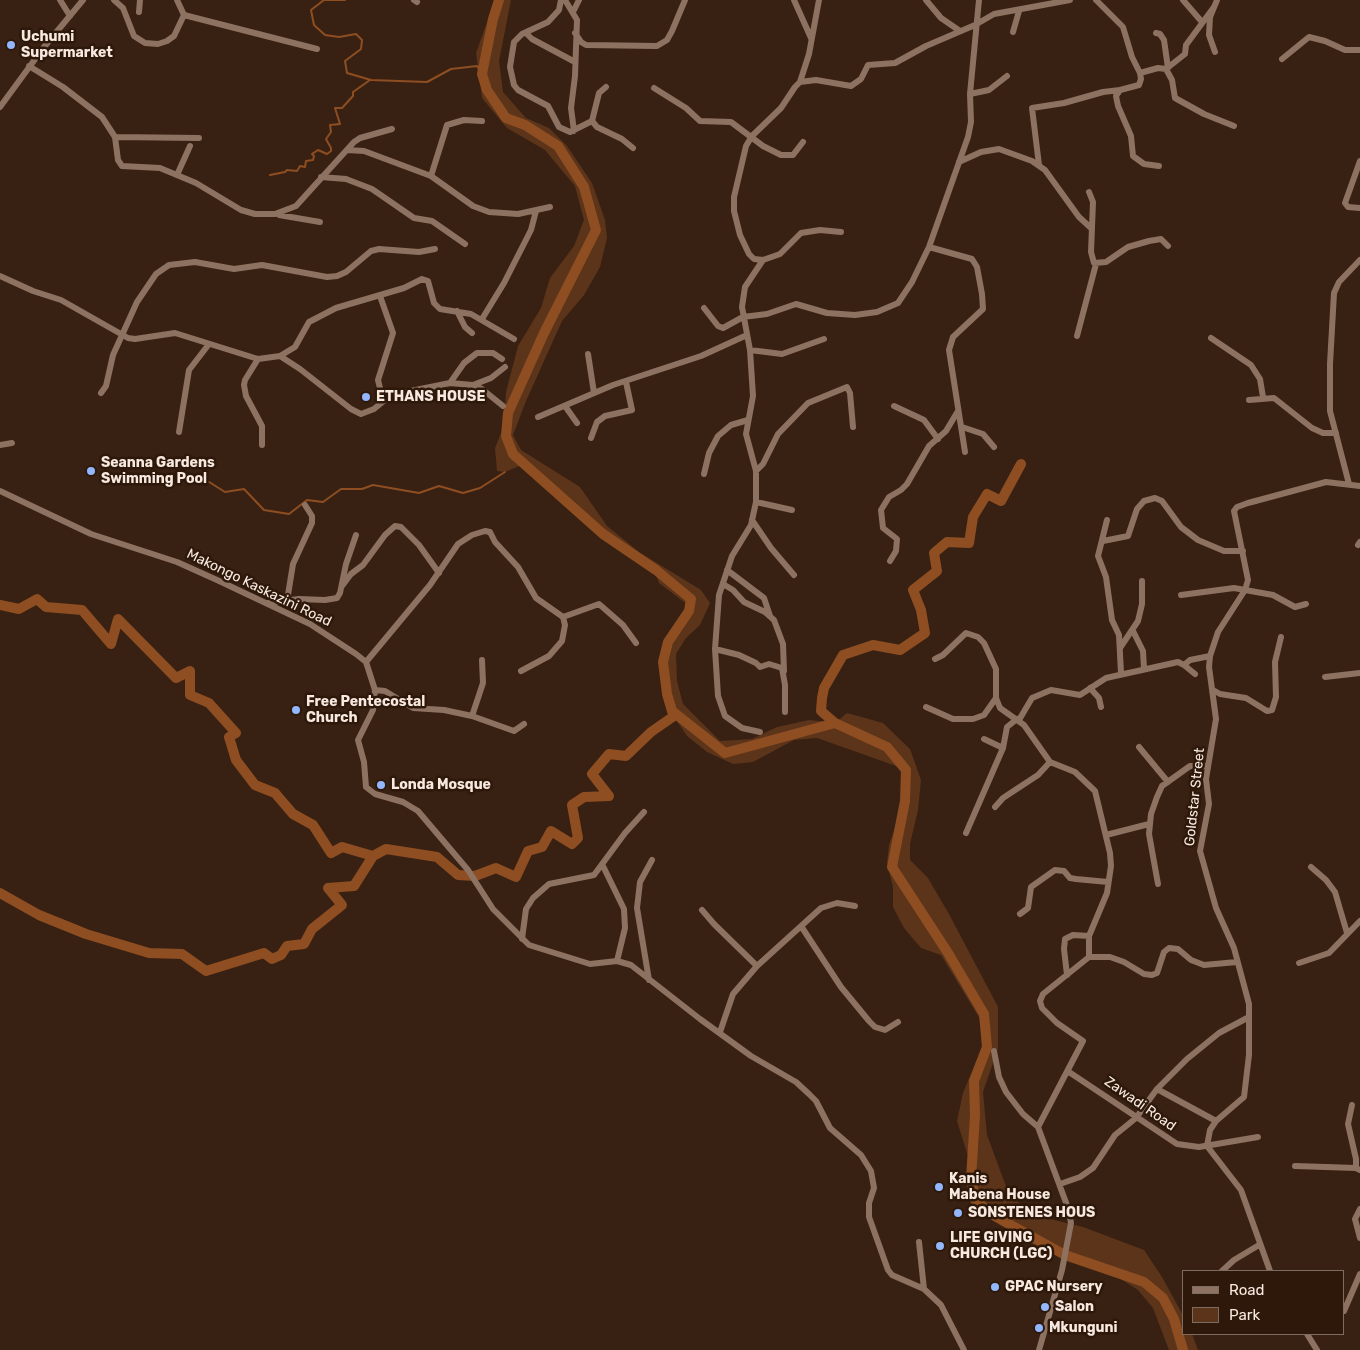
<!DOCTYPE html>
<style>
body{margin:0}
#map{position:relative;width:1360px;height:1350px;overflow:hidden;background:#382113;font-family:Rubik,sans-serif}
canvas{display:block}
.legend{position:absolute;left:1182px;top:1270px;width:162px;height:65px;box-sizing:border-box;background:#2d180a;border:1px solid #7e6c60;margin:0;padding:6px 9px;list-style:none;font-size:15px;color:#f8e9e0}
.legend li{display:flex;align-items:center;gap:10px;height:25px}
.legend b{width:25px;border:1px solid #7e6c60}
</style>
<div id="map">
<canvas width="1360" height="1350"></canvas>
<ul class="legend">
<li><b style="height:6px;background:#8d7261"></b>Road</li>
<li><b style="height:14px;background:#5c341a"></b>Park</li>
</ul>
</div>
<script>
const ctx = document.querySelector('canvas').getContext('2d');
ctx.lineJoin = 'round';
function fillPath(path, color) { ctx.fillStyle = color; ctx.fill(path, 'evenodd'); }
const poly = rows => new Path2D(rows.map(r => 'M' + r).join(''));
function strokePath(path, color, width, dash) { ctx.strokeStyle = color; ctx.lineWidth = width; ctx.lineCap = dash ? 'butt' : 'round'; ctx.setLineDash(dash || []); ctx.stroke(path); }
function label(font, color, halo, rows, align = 'center') {
  ctx.font = font + ' Rubik,sans-serif'; ctx.lineWidth = 5; ctx.setLineDash([]); ctx.textBaseline = 'middle'; ctx.strokeStyle = halo; ctx.fillStyle = color; for (const [text, x, y, turn = 0] of rows) {
    ctx.save(); ctx.translate(x, y); ctx.rotate((+turn || 0) * Math.PI / 180); ctx.textAlign = isNaN(turn) ? turn : align; if (halo) ctx.strokeText(text, 0, 0); ctx.fillText(text, 0, 0); ctx.restore();
  }
}
const green = poly([
 [495,0,511,0,499,61,503,92,526,118,549,128,567,146,592,183,605,220,607,238,600,267,584,295,562,321,526,401,513,435,521,450,580,487,607,526,639,552,701,590,710,603,700,625,686,638,676,654,677,681,683,704,720,741,752,739,777,727,809,720,835,723,847,713,883,723,910,749,921,780,918,810,910,844,910,860,928,878,949,914,998,1007,998,1048,983,1092,987,1135,1010,1197,1042,1217,1083,1227,1144,1250,1162,1277,1184,1317,1184,1334,1192,1334,1198,1350,1169,1350,1153,1308,1138,1290,1105,1269,1031,1244,990,1219,979,1204,976,1182,957,1121,963,1093,984,1042,980,1019,941,955,921,948,904,928,893,907,893,887,887,863,889,845,900,813,906,782,899,767,817,738,794,740,753,762,733,764,707,752,687,736,669,709,663,684,666,645,692,608,659,583,653,568,604,536,574,507,561,501,551,487,519,466,505,472,497,471,495,448,504,426,506,392,518,346,541,308,550,278,574,246,584,220,575,186,545,150,507,128,482,98,476,53]
]);
const stream = poly([
 [345,0,324,0,311,10,314,25,325,35,339,37,356,34,362,40,361,49,345,61,347,73,371,80,427,82,451,69,477,66,482,74],
 [270,175,285,172,287,170,297,171,300,166,305,167,306,161,313,160,314,156,312,154,318,150,327,154,331,151,331,148,326,139,331,132,330,125,340,124,335,108,342,108,353,96,353,92,370,80],
 [206,480,225,492,244,489,264,510,289,514,307,500,323,502,341,489,362,489,373,485,419,493,439,486,463,493,480,488,505,472]
]);
const river = poly([
 [499,0,493,19,482,74,487,90,506,118,525,125,558,146,584,187,596,230,544,333,508,413,506,436,513,454,603,534,656,570,691,599,689,611,668,642,663,662,667,694,672,711,725,753,835,723,887,747,906,770,905,801,892,867,948,953,984,1014,987,1047,974,1081,975,1115,971,1179,975,1200,993,1215,1065,1255,1144,1282,1163,1298,1174,1319,1183,1350],
 [0,605,19,609,37,599,46,607,82,610,111,644,118,619,176,678,190,671,190,695,209,703,236,733,229,737,236,760,255,785,275,793,293,814,313,825,331,853,342,847,373,856],
 [835,723,821,711,822,698,824,688,843,655,873,645,900,650,925,633,921,610,913,590,937,571,934,553,947,542,969,543,973,517,987,494,1001,501,1021,464],
 [0,893,39,915,86,934,149,953,182,954,206,971,264,953,272,959,281,955,287,946,304,944,312,929,342,905,328,888,354,886,373,856,386,849,437,857,458,875,475,876,496,868,516,877,528,851,542,847,551,831,572,844,578,838,572,805,584,797,609,796,592,774,609,754,626,756,651,732,674,716]
]);
const street = poly([
 [60,0,70,16],
 [114,0,123,8,134,36,145,43,158,44,167,41,174,36,184,15],
 [177,0,184,15,317,49],
 [414,0,417,2],
 [561,0,559,10,548,22,522,34,514,42,510,67,514,85,518,90,548,106,559,127,570,132,592,121,599,93,606,87],
 [565,0,577,20,575,76,571,108,574,131],
 [794,0,811,38],
 [926,0,941,18,960,31],
 [1096,0,1123,27,1132,57,1140,73,1141,79,1139,85,1120,90,1116,96,1118,106,1131,136,1133,156,1144,164,1159,166],
 [1183,0,1202,22],
 [139,12,140,0],
 [573,12,579,0],
 [1013,32,1019,11],
 [526,33,532,39,575,62],
 [575,33,581,42,586,45,657,46,667,40,672,31,685,0],
 [1156,33,1160,34,1164,40,1168,68],
 [1215,52,1209,35,1210,17,1217,0],
 [1282,59,1309,37,1325,41,1345,50,1360,50],
 [29,66,63,87,102,117,115,137,118,160,122,166,160,168,196,183,241,210,255,214,275,214,296,206,354,142,360,138,392,129],
 [1166,69,1185,54,1186,45,1214,7],
 [1140,73,1158,68,1166,69,1172,80,1175,98,1204,114,1234,126],
 [800,82,809,54,819,0],
 [654,88,686,108,700,121,731,122,763,146,781,155,793,155,803,142],
 [970,94,989,90,1007,76],
 [0,107,44,47,83,0],
 [592,121,597,127,622,139,633,148],
 [115,137,199,138],
 [347,150,364,151,431,176,473,206,489,212,518,214,550,207],
 [1360,161,1345,203,1348,207,1360,208],
 [959,162,981,152,999,149,1032,161,1045,170,1079,217,1091,228],
 [1039,165,1032,108,1064,103,1103,92,1120,90],
 [177,175,190,146],
 [431,176,447,125,464,120,482,121],
 [321,177,346,179,372,189,414,218,432,221,465,244],
 [1089,192,1093,202,1091,252,1094,263,1106,262,1128,247,1149,241,1161,239,1168,246],
 [279,215,320,222],
 [841,232,820,230,801,233,780,254,763,260,754,259,749,254,740,235,734,211,734,197,746,146,752,136,781,108,795,87,800,82,816,80,851,86,861,79,868,65,895,63,926,46,975,25,994,14,1070,0],
 [929,247,972,259,977,267,982,294,983,309,953,337,949,350,965,452],
 [0,276,33,291,61,300,128,338,135,339,175,333,258,359,280,356,300,369,351,409,361,414,374,409,391,395,450,383,464,363,477,353,493,353,502,359],
 [380,296,393,333,378,380,383,400],
 [704,308,718,326,723,328,743,317,767,314,796,304,827,313,855,315,877,312,898,303,912,282,929,247,968,137,971,122,970,94,979,0],
 [457,311,465,327,472,333],
 [482,319,504,283,531,230,536,211],
 [1077,336,1096,264],
 [1211,338,1251,365,1260,379,1263,397],
 [750,350,782,354,824,339],
 [588,354,594,393],
 [280,356,295,347,309,322,336,308,404,288,422,279,428,281,434,303,440,309,471,314,514,339],
 [258,359,245,380,244,385,246,396,262,426,262,445],
 [450,383,473,385,482,389,503,406],
 [473,385,491,378,505,367],
 [101,393,106,386,113,355,137,302,156,274,169,265,195,262,234,269,262,265,327,277,337,276,346,272,371,251,379,249,419,252,435,249],
 [1249,400,1274,398,1312,428,1323,433,1336,433],
 [565,406,577,423],
 [894,406,924,420,938,439],
 [538,417,613,385,701,356,747,335],
 [962,427,983,434,994,447],
 [179,432,189,370,209,344],
 [591,438,597,422,605,416,632,410,626,382],
 [0,445,12,443],
 [756,471,763,464,778,434,808,403,847,387,850,393,853,427],
 [704,474,709,453,718,436,731,425,748,420],
 [1349,484,1330,411,1330,364,1334,293,1339,282,1360,260],
 [0,491,91,534,177,562,217,580,310,624,356,654,366,662,375,690,373,710,358,740,364,762,366,787,375,794,403,802,418,811,468,870,493,909,529,945,590,964,617,961,631,965,700,1019,751,1056,796,1082,809,1094,816,1101,830,1128,861,1155,871,1171,874,1188,869,1203,869,1217,888,1270,892,1275,924,1289,941,1305,964,1350],
 [756,502,792,510],
 [752,520,771,548,794,575],
 [1107,520,1098,556,1106,577,1112,620,1119,635,1121,673],
 [1103,541,1128,536,1137,509,1144,501,1155,498,1162,501,1181,527,1198,540,1224,551,1243,551],
 [1358,545,1360,542],
 [890,561,896,551,897,539,883,528,881,510,889,497,901,490,907,484,929,446,946,431,958,411],
 [727,570,764,598,770,616],
 [723,584,733,590,744,602,765,612,774,620,783,644,784,671],
 [342,586,351,574,363,565,385,535,395,526,401,527,419,545,439,573],
 [1181,595,1234,588,1273,595,1295,607,1306,604],
 [287,601,293,564,312,523,312,516,305,505],
 [268,603,299,599,325,600,337,598,340,593,346,564,356,535],
 [563,617,599,604,623,625,636,643],
 [1133,631,1143,651,1144,669],
 [1120,648,1138,621,1142,604,1142,581],
 [715,649,739,655,756,663,760,667,769,664,782,668,785,685,785,712],
 [935,659,943,655,966,633,978,637,984,643,996,669,996,698,1000,708,1024,725,1050,762,1075,772,1095,791,1110,853,1111,866,1107,893,1089,936,1089,957,1043,994,1040,1001,1042,1008,1057,1023,1083,1041,1038,1127,1068,1208,1071,1223,1062,1270,1039,1350],
 [366,662,430,585,458,544,472,535,485,531,490,532,495,542,518,567,536,598,563,617,565,625,562,641,549,656,521,671],
 [1184,665,1195,674],
 [1325,677,1360,673],
 [1090,688,1099,698,1101,707],
 [375,690,385,691,413,708,444,710,472,716,514,731,524,724],
 [1213,690,1220,694,1246,698,1267,711,1272,710,1276,697,1275,662,1281,637],
 [926,707,953,719,973,719,984,715,996,698],
 [472,716,483,683,482,660],
 [1019,720,1032,698,1051,690,1080,695,1106,678,1178,662,1184,665,1190,660,1210,656],
 [760,732,742,728,725,716,718,696,715,649,719,595,732,556,751,525,756,502,756,471,746,434,753,396,750,350,742,307,745,287,763,260],
 [984,739,1003,748],
 [1139,747,1168,782],
 [995,807,1003,798,1038,775,1050,762],
 [966,833,1003,748,1007,727,1017,719],
 [1106,835,1149,824],
 [603,866,624,909,625,928,617,961],
 [1311,867,1326,880,1335,892,1347,933],
 [1158,884,1149,834,1151,814,1157,797,1162,786,1190,766,1208,766],
 [702,910,714,924,757,966],
 [1020,914,1028,908,1031,887,1055,870,1064,871,1070,878,1076,879,1108,882],
 [801,926,841,987,869,1021,875,1027,885,1030,898,1022],
 [522,939,526,909,533,898,549,884,594,875,625,833,644,812],
 [1089,957,1110,957,1124,962,1144,974,1152,975,1157,973,1164,952,1169,948,1178,949,1191,960,1204,965,1237,962],
 [1299,963,1329,953,1360,921],
 [1067,975,1064,949,1065,939,1073,935,1089,936],
 [649,980,637,908,640,882,652,860],
 [720,1032,733,994,757,966,821,908,837,903,855,906],
 [994,1051,999,1077,1006,1092,1023,1114,1038,1127],
 [1069,1072,1177,1144,1199,1147,1258,1137],
 [1157,1089,1216,1121],
 [1352,1105,1348,1124,1356,1159,1356,1168],
 [1207,1146,1210,1130,1216,1121,1244,1097,1249,1055,1249,1004,1234,948,1216,908,1200,851,1209,804,1206,779,1216,719,1209,667,1210,656,1218,632,1245,590,1248,580,1234,511,1237,507,1248,503,1326,482,1360,486],
 [1207,1146,1241,1190,1270,1271],
 [1295,1166,1356,1168,1360,1170],
 [1060,1184,1080,1177,1093,1168,1115,1135,1136,1118,1157,1089,1187,1059,1219,1033,1249,1017],
 [1360,1209,1355,1219,1360,1238],
 [919,1242,924,1289],
 [1222,1271,1234,1260,1259,1245],
 [1344,1311,1360,1274],
 [1307,1334,1317,1350]
]);
const markers = [
 [11,45,5,"#92b7fd"],
 [366,397,5,"#92b7fd"],
 [91,471,5,"#92b7fd"],
 [296,710,5,"#92b7fd"],
 [381,785,5,"#92b7fd"],
 [939,1187,5,"#92b7fd"],
 [958,1213,5,"#92b7fd"],
 [940,1246,5,"#92b7fd"],
 [995,1287,5,"#92b7fd"],
 [1045,1307,5,"#92b7fd"],
 [1039,1328,5,"#92b7fd"]
];
const poiNames = [
 ["Uchumi",21,37],
 ["Supermarket",21,53],
 ["ETHANS HOUSE",376,397],
 ["Seanna Gardens",101,463],
 ["Swimming Pool",101,479],
 ["Free Pentecostal",306,702],
 ["Church",306,718],
 ["Londa Mosque",391,785],
 ["Kanis",949,1179],
 ["Mabena House",949,1195],
 ["SONSTENES HOUS",968,1213],
 ["LIFE GIVING",950,1238],
 ["CHURCH (LGC)",950,1254],
 ["GPAC Nursery",1005,1287],
 ["Salon",1055,1307],
 ["Mkunguni",1049,1328]
];
const streetNames = [
 ["Makongo Kaskazini Road",259,588,26],
 ["Goldstar Street",1195,797,-84],
 ["Zawadi Road",1140,1104,35]
];
fillPath(green, '#5c341a');
strokePath(stream, '#8e4e21', 2);
strokePath(river, '#8e4e21', 10);
strokePath(street, '#8d7261', 6);
for (const [x, y, r, color] of markers) { const dot = new Path2D(); dot.arc(x, y, r, 0, 2 * Math.PI); ctx.fillStyle = color; ctx.fill(dot); strokePath(dot, '#2d180a', 2); }
label('bold 14px', '#f8e9e0', '#2d180a', poiNames, 'left');
label('14px', '#f8e9e0', '#2d180a', streetNames);
</script>
